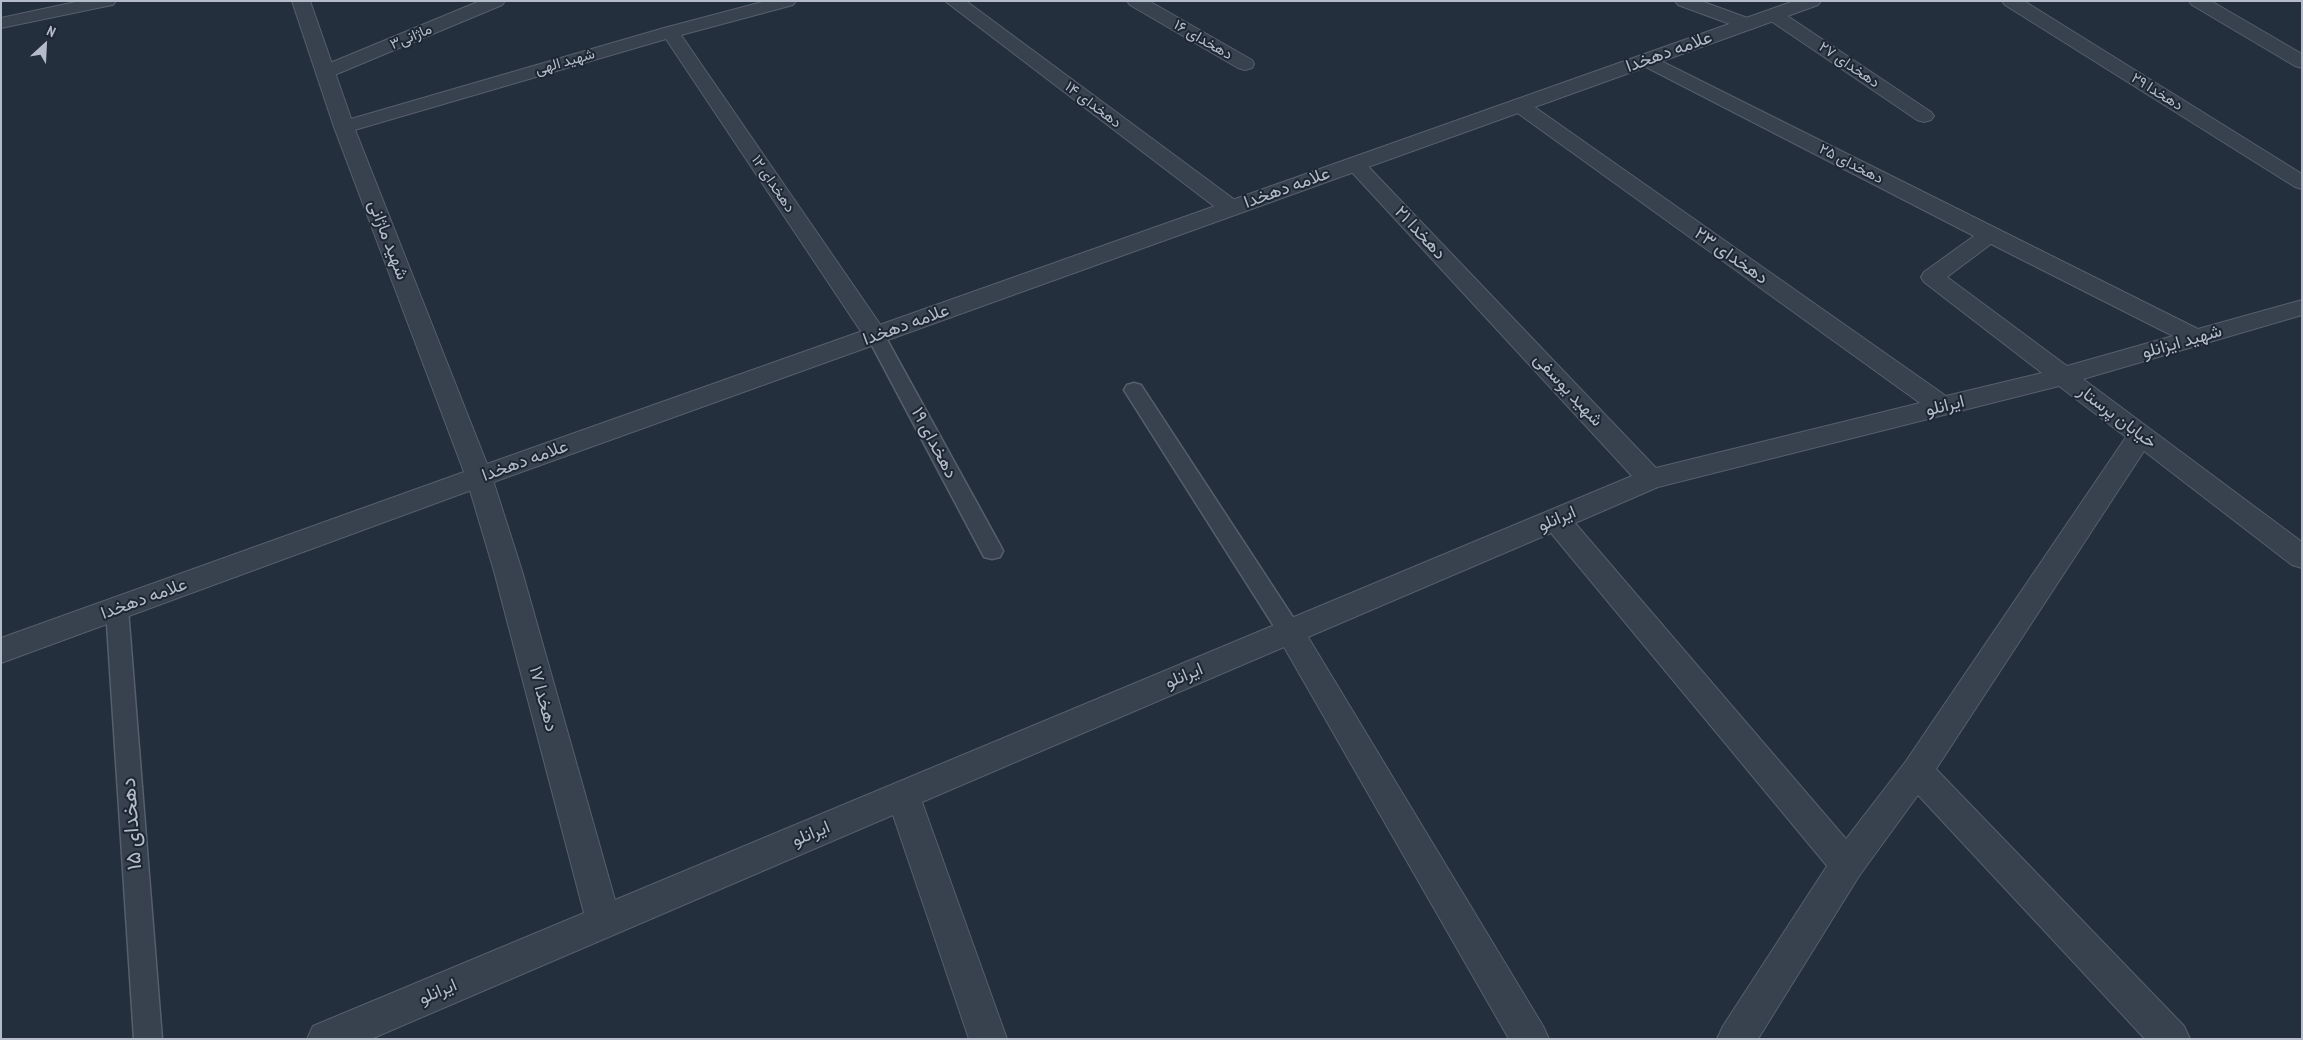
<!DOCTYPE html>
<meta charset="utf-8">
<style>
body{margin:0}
#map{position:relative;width:2303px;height:1040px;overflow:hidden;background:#242f3e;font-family:"PT Sans Narrow",sans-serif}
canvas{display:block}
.frame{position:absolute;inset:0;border:2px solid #b4bcc9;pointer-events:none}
.north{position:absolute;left:20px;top:20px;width:50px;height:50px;-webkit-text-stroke:4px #1d2633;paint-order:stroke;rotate:25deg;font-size:14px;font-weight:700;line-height:20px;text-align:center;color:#b4bcc9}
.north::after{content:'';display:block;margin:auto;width:18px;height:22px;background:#b4bcc9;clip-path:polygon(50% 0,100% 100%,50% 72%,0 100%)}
</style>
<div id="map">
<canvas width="2303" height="1040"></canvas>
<div class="frame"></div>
<div class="north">N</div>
</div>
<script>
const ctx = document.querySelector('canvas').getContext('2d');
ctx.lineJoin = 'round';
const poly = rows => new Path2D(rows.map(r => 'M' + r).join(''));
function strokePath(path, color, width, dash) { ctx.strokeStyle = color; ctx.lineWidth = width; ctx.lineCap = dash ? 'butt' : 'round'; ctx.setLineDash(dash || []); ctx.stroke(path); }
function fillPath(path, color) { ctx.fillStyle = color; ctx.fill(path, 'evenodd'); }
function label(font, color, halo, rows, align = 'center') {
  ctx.font = font + ' "PT Sans Narrow",Vazirmatn,sans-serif'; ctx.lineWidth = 4; ctx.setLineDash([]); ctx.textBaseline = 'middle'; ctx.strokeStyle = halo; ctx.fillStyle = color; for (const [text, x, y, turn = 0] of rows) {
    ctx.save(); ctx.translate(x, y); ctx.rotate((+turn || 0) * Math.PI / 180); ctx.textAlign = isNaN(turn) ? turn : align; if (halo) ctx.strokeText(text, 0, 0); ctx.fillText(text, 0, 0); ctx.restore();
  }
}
const service = poly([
 [876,330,883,332,885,336,1000,545,1003,551,1000,557,992,559,984,557,867,336,869,332,876,330],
 [1134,383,1141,385,1298,625,1301,632,1298,639,1290,641,1282,639,1124,390,1127,385,1134,383],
 [117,600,125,603,128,609,162,1039,134,1039,106,609,109,603,117,600]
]);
const minor = poly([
 [80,1,116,1,113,5,107,6,1,28,1,18,80,1],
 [480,1,505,1,502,5,332,76,325,78,318,76,316,72,318,68,480,1],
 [766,1,796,1,793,5,681,35,884,330,888,336,884,342,876,344,868,342,666,39,351,131,344,133,337,131,334,127,337,123,664,28,766,1],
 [945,1,966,1,1239,203,1242,208,1239,213,1231,214,1223,213,945,1],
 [1127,1,1149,1,1252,60,1254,64,1252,68,1245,70,1238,68,1130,5,1127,1],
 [1675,1,1701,1,1753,20,1756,24,1753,28,1741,28,1678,5,1675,1],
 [2002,1,2024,1,2302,174,2302,189,2295,187,2005,5,2002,1],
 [2189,1,2211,1,2302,54,2302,68,2295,66,2192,5,2189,1],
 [1774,10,1780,11,1931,112,1934,116,1931,120,1924,122,1917,120,1768,19,1765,15,1768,11,1774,10],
 [1647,54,2198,329,2302,300,2302,315,2083,379,2302,542,2302,568,2292,565,2144,451,1936,769,2184,1026,2190,1039,2145,1039,1918,795,1859,876,1758,1039,1717,1039,1723,1026,1827,866,1551,533,1308,637,1543,1026,1549,1039,1509,1039,1284,647,922,802,1007,1039,969,1039,893,815,371,1039,307,1039,313,1026,584,913,494,571,466,477,470,470,479,467,488,470,492,477,522,571,615,900,1632,476,1348,168,1345,164,1348,160,1355,158,1362,160,1656,468,1920,403,1512,109,1509,105,1512,101,1519,99,1526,101,1946,396,2042,373,1924,282,1921,277,1924,272,1974,236,1640,64,1638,60,1640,56,1647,54],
 [1991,244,2173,336,2067,366,1947,277,1991,244],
 [2059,386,2126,437,1906,761,1846,839,1575,523,1658,487,2059,386]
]);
const tertiary = poly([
 [292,1,310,1,354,127,487,464,1794,1,1821,1,1818,5,488,484,1,663,1,638,464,472,334,127,292,1]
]);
const farStreetnames = [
 ["ماژانی۳",411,37,-23],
 ["دهخدای ۱۶",1203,40,30],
 ["شهید الهی",565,62,-16],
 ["دهخدای ۲۷",1849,65,34],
 ["دهخدا ۲۹",2157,92,32],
 ["دهخدای ۱۴",1093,105,37],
 ["دهخدای ۲۵",1851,164,27],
 ["دهخدای ۱۲",773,184,56]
];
const streetNames = [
 ["علامه دهخدا",1669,52,-20],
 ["علامه دهخدا",1287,188,-20],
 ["دهخدا ۲۱",1420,233,47],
 ["شهید ماژانی",388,240,69],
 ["دهخدای ۲۳",1731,256,35],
 ["علامه دهخدا",906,325,-20],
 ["شهید ایزانلو",2182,342,-16],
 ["شهید یوسفی",1568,390,47],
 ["ایرانلو",1945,406,-14],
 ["خیابان پرستار",2117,417,37],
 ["دهخدای ۱۹",934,443,62],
 ["علامه دهخدا",525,461,-20],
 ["ایرانلو",1557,519,-23],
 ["علامه دهخدا",144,599,-20],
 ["ایرانلو",1184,676,-23],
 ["دهخدا ۱۷",543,699,75],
 ["ایرانلو",811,834,-23],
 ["ایرانلو",438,992,-23]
];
const nearStreetnames = [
 ["دهخدای ۱۵",132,824,-94]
];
strokePath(service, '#565f6c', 3);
strokePath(minor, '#565f6c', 2);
strokePath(tertiary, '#565f6c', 2);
fillPath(service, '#38414e');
fillPath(minor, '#38414e');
fillPath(tertiary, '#38414e');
label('15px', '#b4bcc9', '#1d2633', farStreetnames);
label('18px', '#b4bcc9', '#1d2633', streetNames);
label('21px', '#b4bcc9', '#1d2633', nearStreetnames);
</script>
